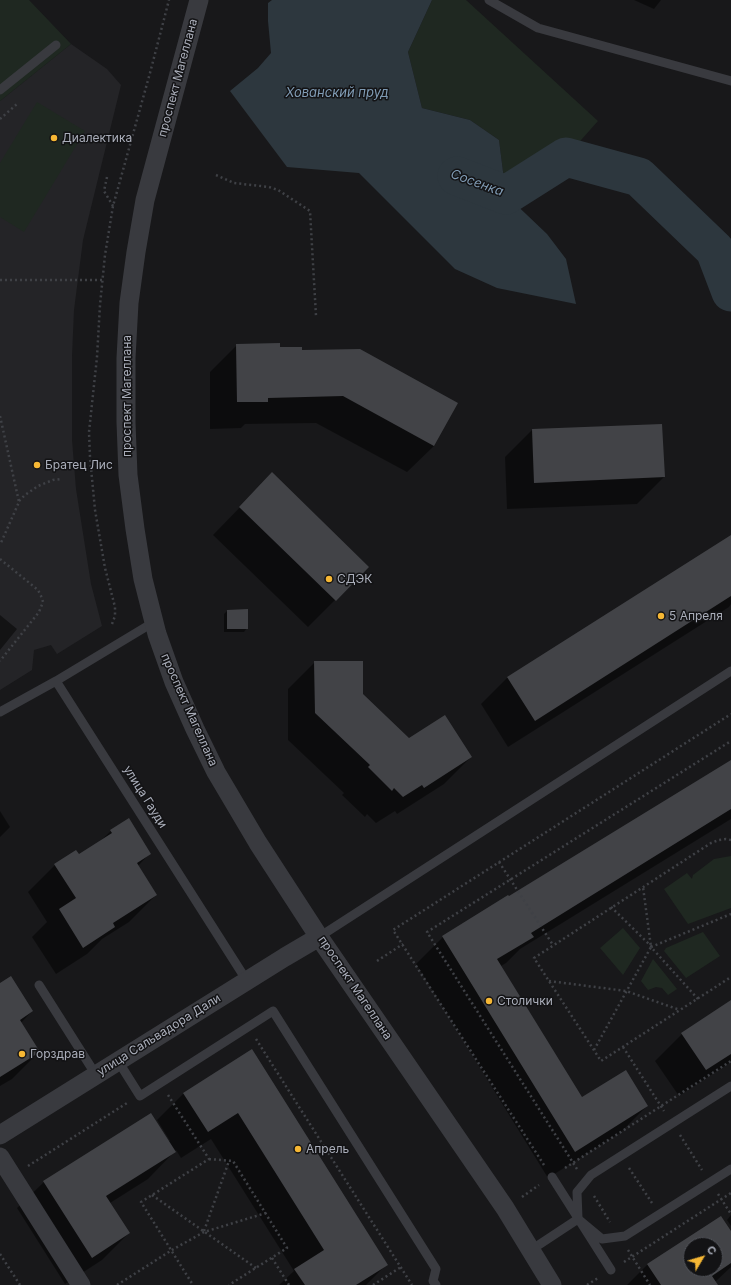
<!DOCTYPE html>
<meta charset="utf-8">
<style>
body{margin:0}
#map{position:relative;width:731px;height:1285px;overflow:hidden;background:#18181a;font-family:Inter,sans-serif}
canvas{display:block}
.north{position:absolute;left:683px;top:1237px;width:40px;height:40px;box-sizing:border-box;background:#131315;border:1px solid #4f5157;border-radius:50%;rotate:52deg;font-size:11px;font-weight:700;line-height:16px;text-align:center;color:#aaaeba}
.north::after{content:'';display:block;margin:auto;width:14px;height:18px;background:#f6b734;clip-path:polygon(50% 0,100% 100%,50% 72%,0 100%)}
</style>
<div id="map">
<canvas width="731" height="1285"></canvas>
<div class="north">С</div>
</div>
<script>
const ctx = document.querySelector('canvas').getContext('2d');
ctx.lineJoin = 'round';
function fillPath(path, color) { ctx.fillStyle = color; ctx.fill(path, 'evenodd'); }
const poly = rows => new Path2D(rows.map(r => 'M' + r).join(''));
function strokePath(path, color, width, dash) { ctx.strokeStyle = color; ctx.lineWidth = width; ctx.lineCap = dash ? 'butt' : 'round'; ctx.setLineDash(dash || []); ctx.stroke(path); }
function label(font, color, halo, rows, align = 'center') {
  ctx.font = font + ' Inter,sans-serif'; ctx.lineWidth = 3; ctx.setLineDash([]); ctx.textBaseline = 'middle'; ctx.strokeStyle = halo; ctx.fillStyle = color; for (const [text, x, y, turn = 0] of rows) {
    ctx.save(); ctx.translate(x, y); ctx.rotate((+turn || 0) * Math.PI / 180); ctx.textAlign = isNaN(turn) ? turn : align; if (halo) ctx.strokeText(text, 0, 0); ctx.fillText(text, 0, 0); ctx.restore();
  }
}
const built = poly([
 [71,44,107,69,121,85,83,240,74,310,72,356,72,440,76,489,91,584,102,626,57,654,51,645,34,650,32,670,0,690,0,101]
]);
const green = poly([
 [0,0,29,0,71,44,0,101],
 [432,0,466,0,598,121,566,157,506,195,499,140,470,120,422,108,408,52],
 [37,102,85,131,24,232,0,217,0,163],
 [731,856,731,908,688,924,664,889,687,873,692,879,693,875,714,859],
 [623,928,640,948,623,975,600,948],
 [703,932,720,956,686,978,664,951,666,948],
 [653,959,677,989,668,995,662,988,656,987,648,990,641,981]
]);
const water = poly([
 [272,0,432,0,408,52,422,108,470,120,499,140,506,195,547,234,566,259,576,304,497,288,455,269,359,173,287,167,230,91,258,68,271,53,268,21,268,3]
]);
const shadow = poly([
 [634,0,661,0,654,9],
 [237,345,279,348,301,351,434,446,407,472,316,423,245,424,241,428,210,429,210,372],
 [661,425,664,477,637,504,507,509,505,457,532,430],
 [246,501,368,567,308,627,213,535],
 [731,541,731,604,729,607,508,747,481,704,508,677],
 [227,611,247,628,244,632,224,632,224,614],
 [0,615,17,629,0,650],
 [315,662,409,739,471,757,444,784,397,814,395,811,376,823,367,814,365,817,342,795,344,793,288,740,288,689],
 [731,761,731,819,520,949,506,963,501,966,582,1098,647,1106,620,1133,548,1178,416,964,443,937],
 [0,811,10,827,0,837],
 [111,831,150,853,138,866,156,895,129,922,102,939,87,954,56,974,32,937,47,922,28,892,55,865,78,856,98,843],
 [0,985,32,1011,21,1023,39,1052,12,1079,0,1086],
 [731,1001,731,1062,679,1096,655,1061,682,1034],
 [251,1051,387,1264,366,1285,279,1285,294,1271,211,1139,181,1158,176,1150,148,1179,110,1203,129,1233,102,1260,65,1284,17,1208,44,1182,170,1141,157,1120,184,1093],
 [731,1215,731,1226,727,1220],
 [721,1217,731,1233,731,1267,715,1282,717,1285,627,1285,648,1264],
 [691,1245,715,1245,715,1269,691,1269]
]);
const river = poly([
 [457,176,506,195,566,157,639,177,715,250,731,292]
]);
const building = poly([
 [280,343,280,347,302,347,302,350,360,349,458,403,434,446,343,396,268,398,268,402,237,402,236,344],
 [662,424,665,477,534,483,532,429],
 [272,472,369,567,336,601,239,507],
 [731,535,731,596,535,721,507,677],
 [248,609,248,629,227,629,227,610],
 [314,661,363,661,363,694,409,738,445,715,472,757,424,788,422,785,403,797,394,788,392,791,368,767,370,765,315,713],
 [731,760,731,809,531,933,534,937,497,959,582,1097,626,1070,648,1106,575,1152,442,936,508,895,509,896],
 [129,818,151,854,137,863,157,895,113,923,115,927,83,948,59,909,76,898,54,864,76,850,79,854,112,833,110,830],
 [11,976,33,1011,20,1020,40,1052,0,1077,0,983],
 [731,1000,731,1054,706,1070,681,1033],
 [252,1049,388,1265,356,1285,305,1285,294,1269,324,1250,238,1113,208,1132,183,1093],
 [151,1113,176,1152,106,1196,130,1233,92,1258,43,1181],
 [721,1216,731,1231,731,1263,712,1276,718,1285,661,1285,647,1264],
 [691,1245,715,1245,715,1269,691,1269]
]);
const path = poly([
 [0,119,17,104],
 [216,175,234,183,269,187,278,190,310,211,316,316],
 [107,177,104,191,113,206],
 [0,280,103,280],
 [0,416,19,502,0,545],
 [19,501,25,495,38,486,53,480,61,479],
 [0,559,38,590,42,598,43,602,39,612,0,661],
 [112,624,115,616,115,607,105,568,95,510,90,457,89,432,97,357,100,305,105,255,113,206,150,73,169,0],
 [731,840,726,839,719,840,711,843,534,958,601,1061,731,977],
 [499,862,553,945],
 [611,907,651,946],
 [377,961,403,944],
 [549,981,626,991,680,1010],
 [698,999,651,947,731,914],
 [256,1039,412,1285],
 [623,1047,664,1111],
 [594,1050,651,947,643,887],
 [168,1095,209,1159,141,1202,193,1285],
 [680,1135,702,1170],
 [209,1159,233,1161,287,1248,229,1285],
 [544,1165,393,930,731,714],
 [28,1166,127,1103],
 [565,1168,731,1061],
 [629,1168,652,1203],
 [577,1169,427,932,731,741],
 [718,1194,731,1214],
 [152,1195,256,1268],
 [594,1196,610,1222],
 [522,1197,539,1185],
 [204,1231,229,1161],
 [628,1250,650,1285],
 [0,1254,20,1285],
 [272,1258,289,1285],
 [624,1262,731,1193],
 [117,1285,172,1250,204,1232,266,1213],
 [373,1285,401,1267],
 [587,1285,598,1278]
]);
const lane = poly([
 [489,0,538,28,731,81],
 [0,90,56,45],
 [56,681,154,622],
 [0,712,56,681,247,981],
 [319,937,731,671],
 [39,985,96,1075],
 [118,1061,140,1096,273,1011,436,1269,433,1281,436,1285],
 [731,1086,591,1175,577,1192,578,1219,602,1239,625,1236,731,1169],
 [552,1177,611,1270],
 [531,1250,578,1219]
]);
const street = poly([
 [199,0,145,200,136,252,129,303,126,358,126,422,128,475,135,529,143,579,157,634,174,682,195,729,216,772,258,843,319,937,505,1208,552,1285],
 [0,1135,285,957,319,937],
 [0,1157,81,1285]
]);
const markers = [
 [54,138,4,"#f6b734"],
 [37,465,4,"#f6b734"],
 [329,579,4,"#f6b734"],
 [661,616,4,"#f6b734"],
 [489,1001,4,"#f6b734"],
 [22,1054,4,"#f6b734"],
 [298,1149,4,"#f6b734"]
];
const streetNames = [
 ["проспект Магеллана",178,78,-75],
 ["проспект Магеллана",127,396,-90],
 ["проспект Магеллана",189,710,66],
 ["улица Гауди",145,797,58],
 ["проспект Магеллана",355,988,56],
 ["улица Сальвадора Дали",159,1035,-32]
];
const poiNames = [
 ["Диалектика",62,138],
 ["Братец Лис",45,465],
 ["СДЭК",337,579],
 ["5 Апреля",669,616],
 ["Столички",497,1001],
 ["Горздрав",30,1054],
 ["Апрель",306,1149]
];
const waterNames = [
 ["Хованский пруд",337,93],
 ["Сосенка",477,183,20]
];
fillPath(built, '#242427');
fillPath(green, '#1f2821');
fillPath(water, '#2d373e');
fillPath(shadow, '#0007');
strokePath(river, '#2d373e', 39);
fillPath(building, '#424347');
strokePath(path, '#3f4146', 2.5, [2, 3]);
strokePath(lane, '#393a3f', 9);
strokePath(street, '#393a3f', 19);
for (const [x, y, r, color] of markers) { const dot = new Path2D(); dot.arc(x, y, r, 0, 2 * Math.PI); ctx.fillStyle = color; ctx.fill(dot); strokePath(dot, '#131315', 1.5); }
label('12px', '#aaaeba', '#131315', streetNames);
label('12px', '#aaaeba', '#131315', poiNames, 'left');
label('italic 13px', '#809cb5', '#131315', waterNames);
</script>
